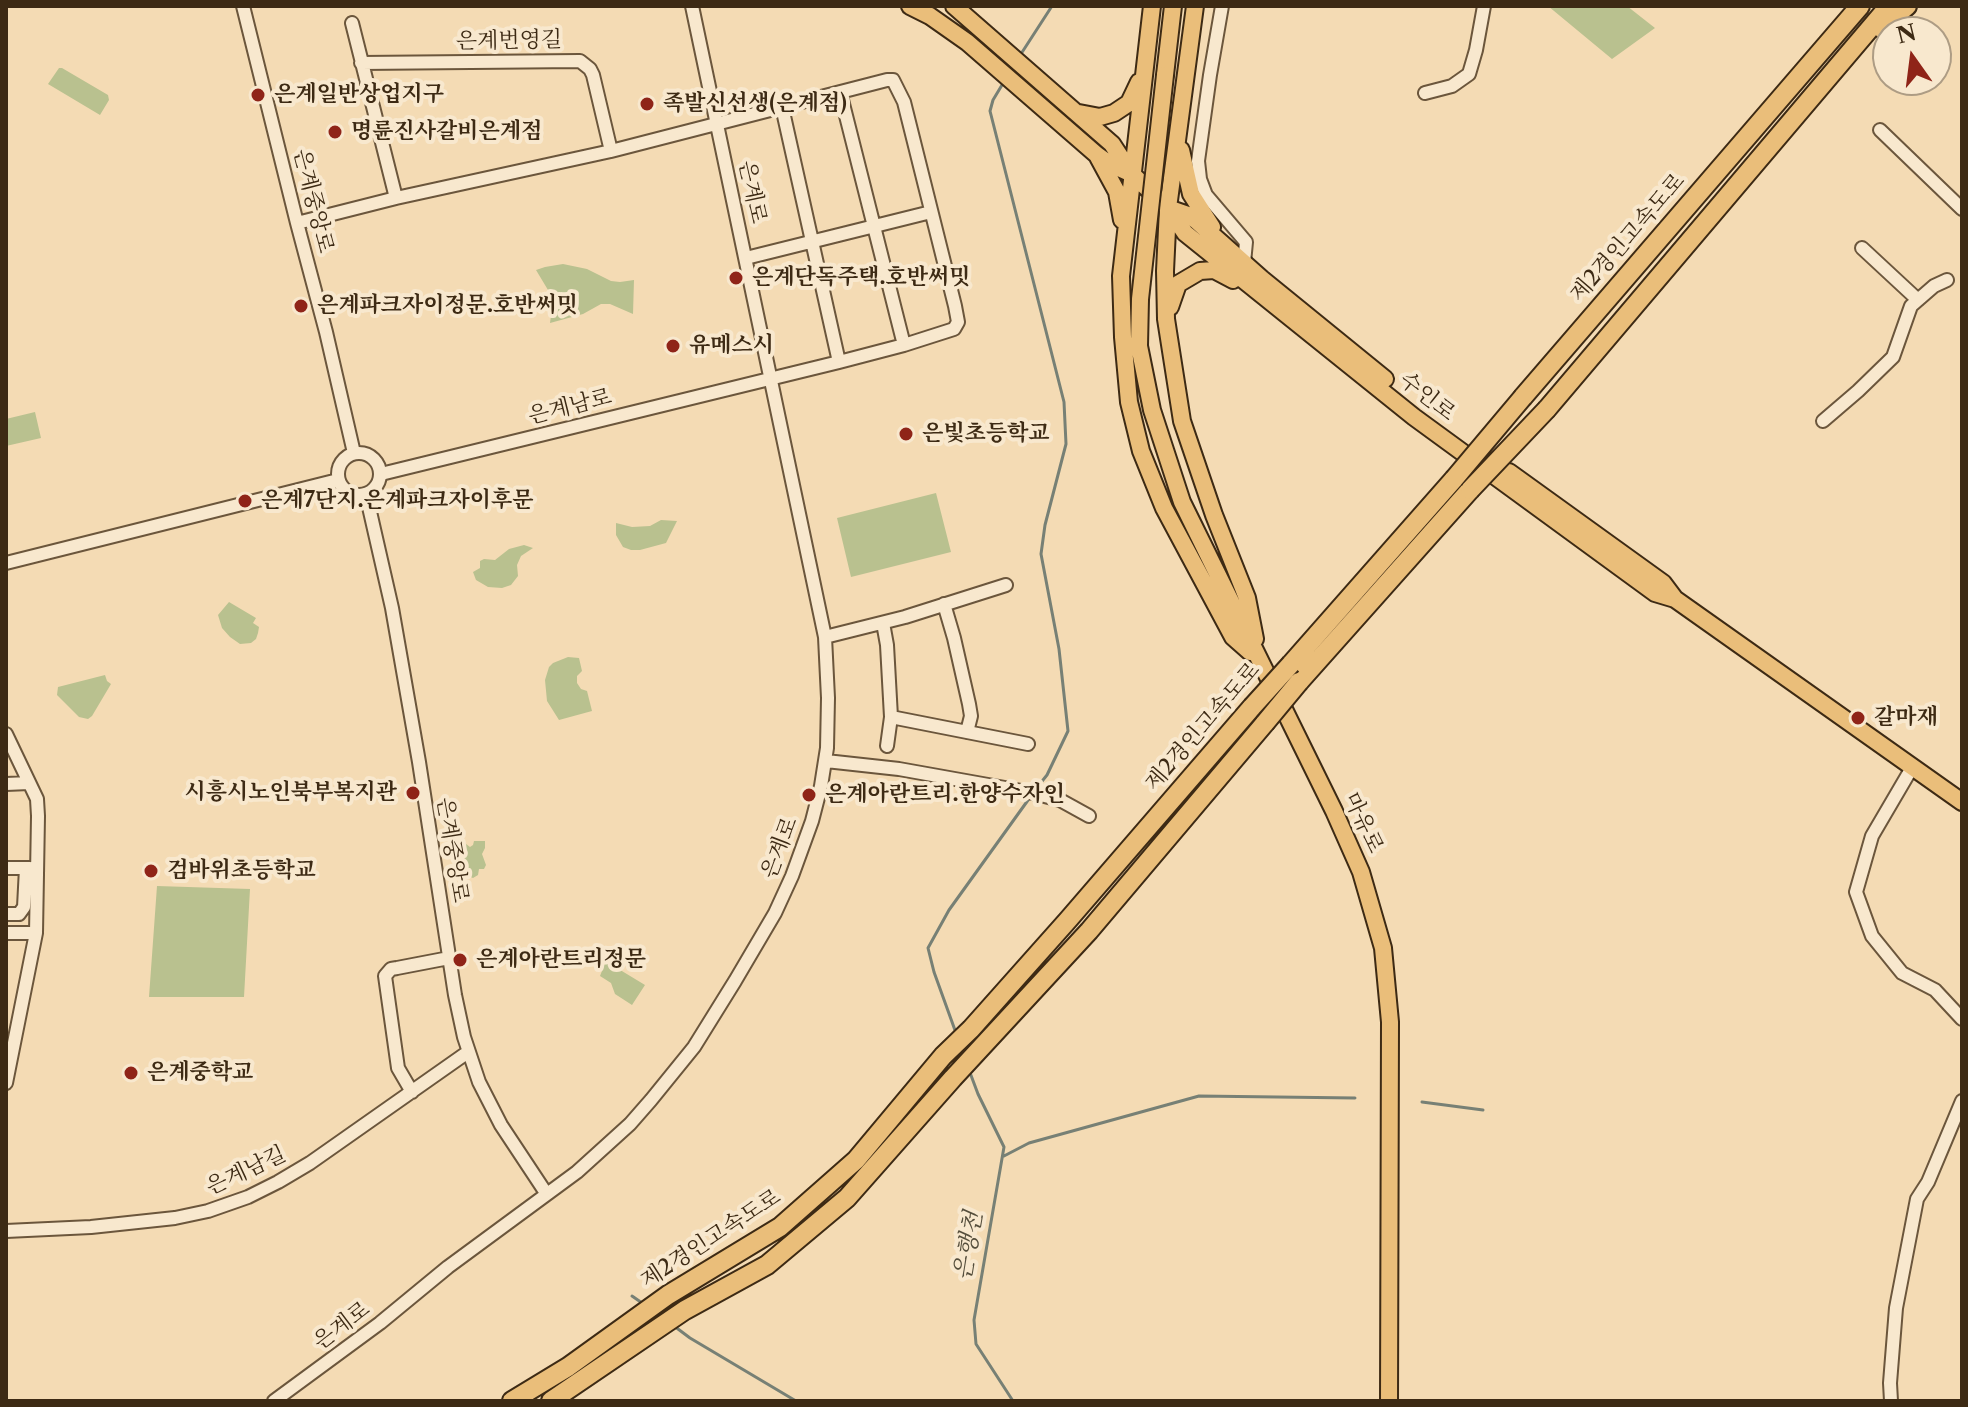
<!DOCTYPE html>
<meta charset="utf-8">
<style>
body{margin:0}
#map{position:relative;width:1968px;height:1407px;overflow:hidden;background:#f4dbb4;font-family:"Libre Caslon Text",serif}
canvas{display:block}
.frame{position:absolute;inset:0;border:8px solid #3d2a14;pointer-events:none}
.north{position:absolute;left:1872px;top:16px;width:80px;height:80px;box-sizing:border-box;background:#f8e8ce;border:2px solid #ad9c84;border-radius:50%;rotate:346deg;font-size:22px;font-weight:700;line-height:32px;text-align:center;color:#3d2a14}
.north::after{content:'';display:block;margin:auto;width:28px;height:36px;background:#8f2418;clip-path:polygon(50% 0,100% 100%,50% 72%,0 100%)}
</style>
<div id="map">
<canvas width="1968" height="1407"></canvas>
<div class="frame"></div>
<div class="north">N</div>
</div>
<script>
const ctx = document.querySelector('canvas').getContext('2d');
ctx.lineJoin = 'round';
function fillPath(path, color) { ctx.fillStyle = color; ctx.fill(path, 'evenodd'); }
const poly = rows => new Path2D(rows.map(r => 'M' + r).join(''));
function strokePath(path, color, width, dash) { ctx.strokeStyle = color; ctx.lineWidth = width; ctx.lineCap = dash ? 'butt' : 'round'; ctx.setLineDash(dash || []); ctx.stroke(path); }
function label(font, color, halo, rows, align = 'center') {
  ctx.font = font + ' "Libre Caslon Text","Noto Serif KR",serif'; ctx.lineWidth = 8; ctx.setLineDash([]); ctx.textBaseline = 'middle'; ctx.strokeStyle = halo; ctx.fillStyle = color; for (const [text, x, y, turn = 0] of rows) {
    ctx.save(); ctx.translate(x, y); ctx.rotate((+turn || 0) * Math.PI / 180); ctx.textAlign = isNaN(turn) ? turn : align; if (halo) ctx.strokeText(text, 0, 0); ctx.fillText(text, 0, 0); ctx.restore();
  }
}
const green = poly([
 [1548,6,1627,6,1655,28,1612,59],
 [59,68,62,68,108,95,109,100,100,115,48,84],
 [563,264,587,269,611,281,620,282,634,280,633,314,610,304,601,304,583,314,550,323,552,308,551,295,536,270,545,267],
 [35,412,41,438,6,446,6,419],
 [936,493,951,552,851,577,837,518],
 [661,520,677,521,666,543,640,550,631,550,623,547,616,535,616,523,632,527,650,526],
 [524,545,533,548,521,556,517,565,518,576,511,585,502,588,488,587,476,580,473,572,480,568,480,561,484,559,495,560,509,549],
 [229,602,256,618,253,623,259,627,258,633,256,639,251,643,240,644,230,637,222,628,218,615],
 [568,657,579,658,582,671,577,676,577,683,581,689,587,691,592,711,559,720,547,701,545,680,549,667,553,663],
 [105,675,107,681,111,684,92,716,88,719,79,717,57,695,58,687],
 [462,841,470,847,473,845,474,841,485,841,485,848,482,854,486,865,484,869,479,869,478,875,473,878,468,876,467,871,463,869,460,870,453,857,457,854,457,847],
 [157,886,250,889,244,997,149,997],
 [607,962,645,985,632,1005,615,994,611,983,600,976,605,963]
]);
const stream = poly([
 [1019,57,1052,6],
 [1005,80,993,100,990,111,1064,402,1066,444,1045,525,1041,554,1059,649,1068,731,1047,775,1035,790],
 [956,1033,934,972,928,948,949,910,1031,796],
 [969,1070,978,1094,1004,1147,974,1320,976,1344,1013,1401],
 [1422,1102,1483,1110],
 [1004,1156,1029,1143,1199,1096,1355,1098],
 [632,1296,645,1305],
 [674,1326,690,1338,796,1401]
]);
const minor = poly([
 [243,6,297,223,326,332,354,453],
 [1222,6,1210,75,1198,161,1200,179,1206,195,1246,242,1244,263],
 [352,23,396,198],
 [361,63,580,61,590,69,593,75,611,151],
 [840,92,904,345],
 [1425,93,1452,86,1469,74,1476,50,1484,6],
 [782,107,839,362],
 [1880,130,1962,209],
 [297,223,396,198,611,151,887,80,893,80,904,102,955,306,958,322,954,329,904,345,839,362,381,474],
 [1862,248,1918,300],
 [746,258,931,212],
 [1823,421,1858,391,1893,357,1911,306,1934,286,1947,280],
 '338 474a21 21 0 1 1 42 0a21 21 0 1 1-42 0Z',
 [366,494,392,608,419,762,455,995,464,1037,479,1082,501,1125,546,1193],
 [6,563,338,480],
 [944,604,954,638,969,704,971,716,967,732],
 [883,623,887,645,891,717,887,746],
 [825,637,905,617,1006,585],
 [891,717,1028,744],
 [6,734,37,799,38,816,36,933,6,1083],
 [826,761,899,769,1033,793,1060,800,1089,816],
 [1913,766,1872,836,1856,892,1872,936,1902,973,1935,990,1962,1019],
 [6,784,29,783],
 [6,868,30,868],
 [6,914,19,914,24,907,26,868],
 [6,933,36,933],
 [412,1092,398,1068,385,976,391,969,397,968,449,958],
 [6,1231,91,1227,175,1218,208,1211,248,1197,278,1182,310,1163,468,1052],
 [274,1401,380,1323,448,1267,577,1172,630,1124,651,1100,694,1047,735,981,775,913,792,876,812,821,821,786,827,748,828,698,825,637,692,6],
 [1891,1401,1890,1383,1896,1308,1917,1199,1928,1182,1962,1101]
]);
const major = poly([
 [910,6,930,16,967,42,1097,155,1108,163,1132,174,1168,208,1185,233,1414,417,1655,593,1675,599,1962,802],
 [954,6,1112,144,1131,173],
 [1152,6,1121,276,1123,337,1129,402,1141,451,1164,508,1233,637,1250,652],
 [1195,6,1168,208,1165,271,1166,319,1182,421,1214,515,1247,598,1255,639],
 [1165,75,1173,6],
 [1079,113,1100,117,1114,113,1129,103,1139,82],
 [1181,150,1191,194,1212,227],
 [1098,157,1117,192,1122,220],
 [1168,208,1191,216,1262,279,1385,379],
 [1140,299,1139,346,1152,410,1182,502,1334,811,1361,872,1383,948,1390,1022,1389,1401],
 [1170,307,1178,284,1200,271,1214,270,1233,280],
 [1509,472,1663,583,1675,599]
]);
const highway = poly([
 [1881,28,1907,6],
 [1523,397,1860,6],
 [1547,409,1889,6],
 [1291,664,1454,479],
 [1299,682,1470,490],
 [512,1401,568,1367,668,1295,780,1227,856,1160,943,1056,971,1029,1068,920,1252,707],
 [551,1401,685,1310,767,1265,847,1198,953,1078,1089,931,1265,723]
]);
const majorBridge = poly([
 [1140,299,1165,75]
]);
const highwayBridge = poly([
 [1454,479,1523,397],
 [1470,490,1547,409],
 [1252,707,1291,664],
 [1265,723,1299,682]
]);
const markers = [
 [258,95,8,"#8f2418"],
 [647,104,8,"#8f2418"],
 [335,132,8,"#8f2418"],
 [736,278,8,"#8f2418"],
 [301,306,8,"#8f2418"],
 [673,346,8,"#8f2418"],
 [906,434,8,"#8f2418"],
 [245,501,8,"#8f2418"],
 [1858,718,8,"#8f2418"],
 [413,793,8,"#8f2418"],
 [809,795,8,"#8f2418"],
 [151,871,8,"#8f2418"],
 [460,960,8,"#8f2418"],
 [131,1073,8,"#8f2418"]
];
const streetNames = [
 ["은계번영길",509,41,-1],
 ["은계로",752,192,78],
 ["은계중앙로",313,201,76],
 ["제2경인고속도로",1628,238,-49],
 ["수인로",1427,397,38],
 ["은계남로",570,407,-14],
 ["제2경인고속도로",1203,727,-49],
 ["마유로",1363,823,65],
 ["은계로",780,848,-69],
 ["은계중앙로",452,850,81],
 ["은계남길",246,1171,-25],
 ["제2경인고속도로",711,1239,-33],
 ["은계로",342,1326,-37]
];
const poiNames = [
 ["은계일반상업지구",274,95],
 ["족발신선생(은계점)",663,104],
 ["명륜진사갈비은계점",351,132],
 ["은계단독주택.호반써밋",752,278],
 ["은계파크자이정문.호반써밋",317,306],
 ["유메스시",689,346],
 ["은빛초등학교",922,434],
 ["은계7단지.은계파크자이후문",261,501],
 ["갈마재",1874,718],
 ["시흥시노인북부복지관",397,793,"right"],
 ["은계아란트리.한양수자인",825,795],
 ["검바위초등학교",167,871],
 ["은계아란트리정문",476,960],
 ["은계중학교",147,1073]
];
const waterNames = [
 ["은행천",969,1246,-80]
];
fillPath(green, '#b9c18f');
strokePath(stream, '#778075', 3);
strokePath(minor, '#6b563c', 16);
strokePath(major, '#3d2a14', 20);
strokePath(highway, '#3d2a14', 22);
strokePath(minor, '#f8e8ce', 12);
strokePath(major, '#eabe7a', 16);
strokePath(highway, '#eabe7a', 18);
strokePath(majorBridge, '#3d2a14', 20, []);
strokePath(highwayBridge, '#3d2a14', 22, []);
strokePath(majorBridge, '#eabe7a', 16);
strokePath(highwayBridge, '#eabe7a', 18);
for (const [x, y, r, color] of markers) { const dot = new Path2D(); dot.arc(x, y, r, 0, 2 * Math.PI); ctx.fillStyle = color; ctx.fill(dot); strokePath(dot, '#f8e8ce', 3); }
label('22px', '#3d2a14', '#f8e8ce', streetNames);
label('bold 22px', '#3d2a14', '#f8e8ce', poiNames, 'left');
label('italic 24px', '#554e3c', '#f8e8ce', waterNames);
</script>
